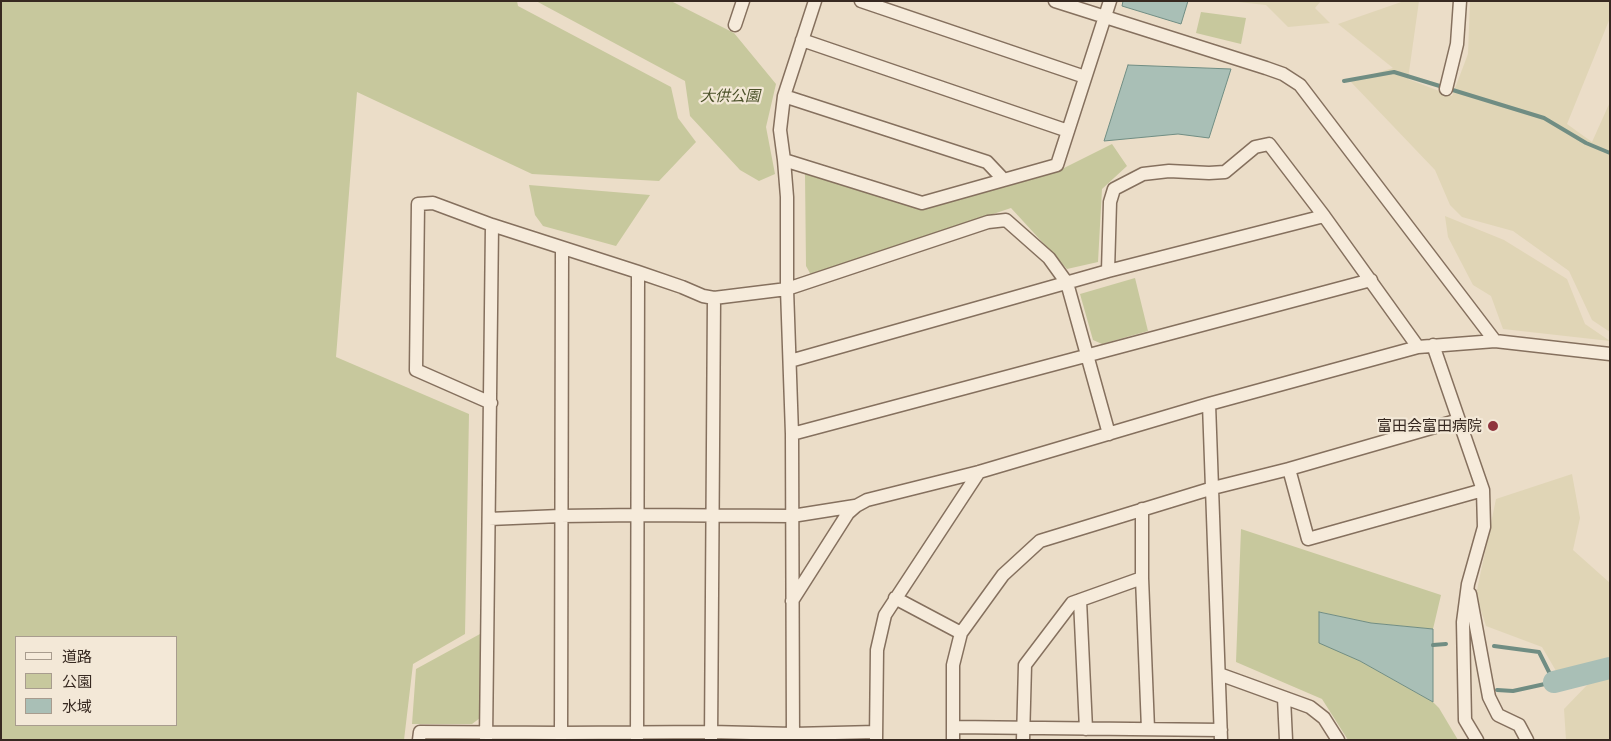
<!DOCTYPE html>
<meta charset="utf-8">
<style>
body{margin:0}
#map{position:relative;width:1611px;height:741px;overflow:hidden;background:#ebddc8;font-family:"Crimson Pro","Noto Sans JP",serif}
canvas{display:block}
.frame{position:absolute;inset:0;border:2px solid #372921;pointer-events:none}
.legend{position:absolute;left:15px;top:636px;width:162px;height:90px;box-sizing:border-box;background:#f3e8d7;border:1px solid #a89c8e;margin:0;padding:6px 9px;list-style:none;font-size:15px;color:#372921}
.legend li{display:flex;align-items:center;gap:10px;height:25px}
.legend b{width:25px;border:1px solid #a89c8e}
</style>
<div id="map">
<canvas width="1611" height="741"></canvas>
<div class="frame"></div>
<ul class="legend">
<li><b style="height:6px;background:#f6ebdb"></b>道路</li>
<li><b style="height:14px;background:#c7c89d"></b>公園</li>
<li><b style="height:14px;background:#a9bfb6"></b>水域</li>
</ul>
</div>
<script>
const ctx = document.querySelector('canvas').getContext('2d');
ctx.lineJoin = 'round';
function fillPath(path, color) { ctx.fillStyle = color; ctx.fill(path, 'evenodd'); }
const poly = rows => new Path2D(rows.map(r => 'M' + r).join(''));
function strokePath(path, color, width, dash) { ctx.strokeStyle = color; ctx.lineWidth = width; ctx.lineCap = dash ? 'butt' : 'round'; ctx.setLineDash(dash || []); ctx.stroke(path); }
function label(font, color, halo, rows, align = 'center') {
  ctx.font = font + ' "Crimson Pro","Noto Sans JP",serif'; ctx.lineWidth = 4.5; ctx.setLineDash([]); ctx.textBaseline = 'middle'; ctx.strokeStyle = halo; ctx.fillStyle = color; for (const [text, x, y, turn = 0] of rows) {
    ctx.save(); ctx.translate(x, y); ctx.rotate((+turn || 0) * Math.PI / 180); ctx.textAlign = isNaN(turn) ? turn : align; if (halo) ctx.strokeText(text, 0, 0); ctx.fillText(text, 0, 0); ctx.restore();
  }
}
const farmland = poly([
 [1229,1,1321,1,1315,8,1330,23,1288,27,1266,5],
 [1404,1,1419,1,1408,79,1452,96,1468,54,1470,1,1610,1,1610,18,1567,124,1592,142,1610,102,1610,332,1592,320,1569,271,1513,231,1462,217,1450,205,1435,170,1350,81,1393,68,1338,24],
 [1445,216,1504,240,1567,279,1585,324,1610,341,1503,329,1491,296,1473,285,1448,237],
 [1572,474,1580,518,1573,550,1610,583,1610,667,1559,676,1542,647,1486,626,1476,595,1496,499],
 [1610,677,1610,740,1566,740,1564,709,1590,682]
]);
const green = poly([
 [1,1,517,1,518,6,671,87,678,118,696,142,659,181,532,174,357,92,336,357,469,414,465,634,413,664,404,740,1,740],
 [176,637,176,725,16,725,16,637],
 [536,1,671,1,734,33,776,84,766,127,775,174,759,181,740,170,690,116,685,81],
 [1201,12,1246,18,1241,44,1196,33],
 [1112,144,1127,166,1102,189,1098,262,1067,269,1011,208,811,275,806,266,805,174,920,208,1060,170],
 [529,185,650,195,616,246,543,226,535,215],
 [1135,278,1148,331,1102,344,1093,340,1080,294],
 [1241,529,1441,595,1433,629,1370,623,1320,612,1319,642,1360,661,1433,702,1439,708,1458,740,1348,740,1322,699,1236,662],
 [480,634,480,718,472,724,412,724,416,669]
]);
const water = poly([
 [1123,1,1188,1,1181,24,1122,6,1123,1],
 [1128,65,1231,69,1209,138,1178,134,1104,141,1128,65],
 [1319,612,1371,623,1433,629,1433,702,1360,661,1319,643,1319,612]
]);
const stream = poly([
 [1344,81,1394,72,1544,118,1586,143,1610,153],
 [1433,645,1446,644],
 [1494,646,1539,652,1554,682,1513,691,1497,690]
]);
const river = poly([
 [1554,682,1610,668]
]);
const minor = poly([
 [861,1,1085,77],
 [1055,1,1266,68,1283,74,1300,85,1495,341],
 [735,25,743,1],
 [802,40,1068,131],
 [1446,89,1457,44,1460,1],
 [784,96,987,162,1004,180],
 [784,160,922,203,1057,165,1110,1],
 [1108,271,1110,202,1114,189,1143,174,1169,171,1209,173,1225,172,1255,147,1269,144,1324,216,1418,347],
 [1433,345,1483,490,1484,527,1468,584,1463,622,1465,720,1477,740],
 [790,361,1108,271,1324,216],
 [491,403,416,370,418,204,433,203,492,225,638,272,682,287,703,296,714,298,787,289,988,222,1006,220,1049,258,1067,283,1109,434],
 [1209,404,1221,740],
 [792,434,1371,280],
 [1289,469,1459,420],
 [1142,509,1142,578],
 [489,519,560,516,638,515,792,516,855,506],
 [1470,594,1489,697,1498,715,1519,725,1527,740],
 [895,598,961,633],
 [1080,600,1086,729],
 [792,601,848,513,856,506,867,500,979,472,1209,404,1418,347,1495,341,1610,354],
 [1219,674,1310,707,1324,718,1338,740],
 [1284,698,1286,740],
 [953,727,1221,730],
 [419,740,420,732,561,733,711,732,793,734,876,732],
 [486,740,492,225],
 [561,740,562,248],
 [637,740,638,272],
 [711,740,714,298],
 [793,740,792,434,787,289,787,197,784,160,780,130,784,96,815,1],
 [876,740,877,650,885,615,979,472],
 [953,740,953,665,961,633,1003,575,1040,541,1213,488,1289,469,1308,539,1483,490],
 [1023,740,1025,665,1072,603,1142,578,1148,729]
]);
const markers = [
 [1493,426,6,"#8f343d"]
];
const parkNames = [
 ["大供公園",730,96]
];
const poiNames = [
 ["富田会富田病院",1482,426]
];
fillPath(farmland, '#e0d5b6');
fillPath(green, '#c7c89d');
fillPath(water, '#a9bfb6');
strokePath(water, '#708d83', 1);
strokePath(stream, '#708d83', 4);
strokePath(river, '#a9bfb6', 22);
strokePath(minor, '#85705e', 15);
strokePath(minor, '#f6ebdb', 12);
for (const [x, y, r, color] of markers) { const dot = new Path2D(); dot.arc(x, y, r, 0, 2 * Math.PI); ctx.fillStyle = color; ctx.fill(dot); strokePath(dot, '#f3e8d7', 2); }
label('italic 15px', '#4b5129', '#f3e8d7', parkNames);
label('15px', '#372921', '#f3e8d7', poiNames, 'right');
</script>
